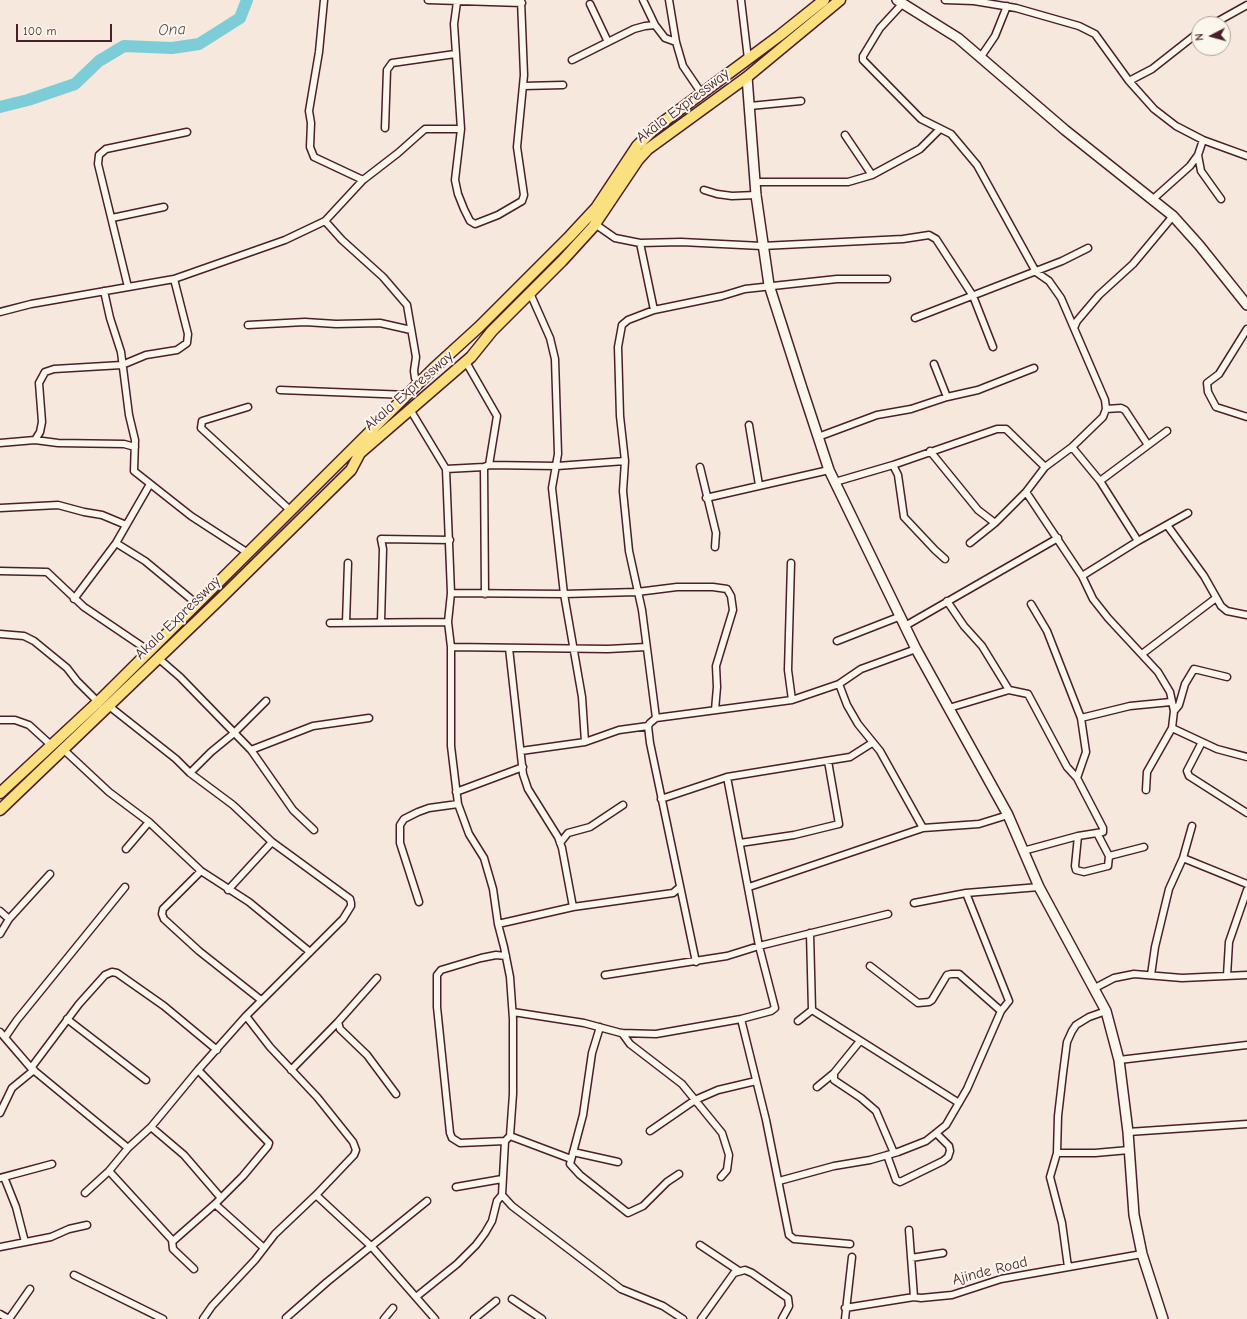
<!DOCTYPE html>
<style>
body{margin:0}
#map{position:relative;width:1247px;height:1319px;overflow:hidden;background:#f7e8de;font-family:"Comic Neue",sans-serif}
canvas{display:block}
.north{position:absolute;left:1191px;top:16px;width:40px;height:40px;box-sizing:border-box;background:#fbf7ec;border:1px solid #b4a19f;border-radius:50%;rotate:264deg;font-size:11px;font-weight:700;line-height:16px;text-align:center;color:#4a1f2b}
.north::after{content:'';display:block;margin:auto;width:14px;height:18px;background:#4a1f2b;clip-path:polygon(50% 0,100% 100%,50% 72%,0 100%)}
.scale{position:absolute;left:16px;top:24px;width:96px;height:18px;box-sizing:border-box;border:2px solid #4a1f2b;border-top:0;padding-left:5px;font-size:12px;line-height:14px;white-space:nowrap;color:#4a1f2b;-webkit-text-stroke:3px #fbf7ec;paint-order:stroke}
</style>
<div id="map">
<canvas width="1247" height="1319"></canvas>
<div class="north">N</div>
<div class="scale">100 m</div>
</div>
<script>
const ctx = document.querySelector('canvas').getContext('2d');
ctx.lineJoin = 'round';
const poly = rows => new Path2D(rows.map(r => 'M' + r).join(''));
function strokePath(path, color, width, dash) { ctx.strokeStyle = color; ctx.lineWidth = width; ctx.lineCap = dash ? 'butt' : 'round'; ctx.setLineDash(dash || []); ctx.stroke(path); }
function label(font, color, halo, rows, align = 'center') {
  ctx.font = font + ' "Comic Neue",sans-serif'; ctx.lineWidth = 4; ctx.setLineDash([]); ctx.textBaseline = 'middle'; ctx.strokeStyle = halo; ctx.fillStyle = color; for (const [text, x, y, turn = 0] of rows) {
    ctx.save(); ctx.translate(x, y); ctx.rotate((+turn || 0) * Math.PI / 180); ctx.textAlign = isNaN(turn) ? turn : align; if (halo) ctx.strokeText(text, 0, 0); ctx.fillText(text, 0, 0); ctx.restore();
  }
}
const river = poly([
 [0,107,28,100,75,84,99,61,124,46,172,48,199,44,240,18,247,0]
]);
const street = poly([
 [324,0,319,52,309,111,311,123,310,147,314,157,363,180],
 [428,0,522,3],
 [643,0,655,25],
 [669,0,676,42,683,66,702,94],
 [741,0,748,59],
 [945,0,974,1,1016,8,1079,26,1095,34,1129,81,1154,109,1176,126,1203,140,1247,156],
 [457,2,454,24,461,129,455,180,458,194,464,209,470,221,475,224,498,215,522,201,524,195,517,147,524,75,521,0],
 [903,3,880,28,863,56,863,60,921,119,951,134,977,165,1036,272,1049,281,1061,298,1105,400,1106,409,1103,417,1072,447,1045,467,1026,492,995,523,978,510,930,451],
 [590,4,608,42],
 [1213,24,1247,5],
 [980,58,995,36,1007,6],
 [572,60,634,29,645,26,655,25,665,38,676,42],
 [1129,81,1152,69,1199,32],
 [523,86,563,85],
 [750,106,801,101],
 [385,128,387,70,392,63,455,54],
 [845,135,872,175,920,149,940,129],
 [1198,155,1201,171,1221,199],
 [755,182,848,182,872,175],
 [704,190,717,194,732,196,756,195],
 [1152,200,1190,166,1198,155,1203,140],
 [112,218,164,207],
 [325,221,342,240,383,277,407,305,416,357,414,371,415,378,420,383],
 [595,224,615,238,640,243],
 [887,279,837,279,745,289,722,296,654,310,628,320,622,325,618,347,620,416,625,461,623,491,629,551,642,610,656,718,792,700,839,684,861,669,916,649],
 [128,287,98,164,99,155,106,149,187,132],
 [104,291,110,318,121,352,129,415,135,440,134,471,191,516,248,553],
 [530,293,550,338,555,359,558,454,552,488,564,594,582,697,585,742],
 [654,310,640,243,681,242,762,246,903,239,929,235,936,239,973,296,993,347],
 [0,312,31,304,174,279,285,240,325,221,363,180,398,153,425,129,461,129],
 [915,318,1062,261,1088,248],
 [248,325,305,322,336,324,380,323,411,330],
 [1074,328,1077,321,1099,295,1133,264,1173,216],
 [1247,329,1219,374,1207,383,1208,392,1216,407,1247,417],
 [466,362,497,416,489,465],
 [934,364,947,397],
 [280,390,408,395],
 [248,407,202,421,201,428,291,511],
 [1106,409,1121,408,1125,410,1148,445],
 [411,411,446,469],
 [749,425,759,485],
 [818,437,877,415,911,409,947,397,978,390,1034,368],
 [35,440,40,432,42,422,39,383,45,372,54,369,122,365,146,355,177,350,187,343,188,334,174,279],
 [0,443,35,440,58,443,124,444,135,447],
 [1072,447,1100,481,1138,541],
 [625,461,557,466,489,465,484,467,446,469,451,593,448,622,451,647,451,746,458,804,469,834,484,858,493,889,498,924,504,947,510,977,513,1019,513,1094,510,1136,505,1141,502,1195,512,1206,621,1289,663,1306,683,1319],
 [893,465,898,475,904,517,935,550,945,559],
 [484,467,485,594],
 [700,467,716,533,715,547],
 [1100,481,1167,431],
 [835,482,893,465,997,429,1006,429,1045,467],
 [1026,492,1082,576,1093,599,1108,618,1158,672,1170,692,1174,711,1172,728,1147,772,1146,790],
 [706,498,829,470],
 [0,508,58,505,84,512,102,515,126,525],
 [1167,525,1204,576,1221,606,1227,611,1247,615],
 [116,543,145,561,197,604],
 [970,543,995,523],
 [791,563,788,670,792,700],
 [0,571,47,572,84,607,149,651],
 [1082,576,1138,541,1188,513],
 [451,593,564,594,637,592,677,587,713,587,727,589,731,596,733,610,716,666,717,687,715,710],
 [74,599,116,543,150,484],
 [947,601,964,626,982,646,1009,690],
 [1031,604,1047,631,1081,718,1086,752,1077,778],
 [381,622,383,549,381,539,450,540],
 [330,623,448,622],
 [346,623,348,563],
 [905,626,1058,538],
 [0,634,24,636,34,641,67,668,77,681,98,702],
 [837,641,901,616],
 [451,647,608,649,646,647],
 [509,648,523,774,528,789,558,837,562,848,573,907],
 [1142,654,1216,598],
 [158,658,180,677,251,750,293,810,314,830],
 [839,684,847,705,858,724,880,751,923,828],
 [109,706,176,759,190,773,233,805,272,842,350,899,351,903,351,906,343,919,246,1016,198,1070,151,1127,128,1148],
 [949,708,1009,690,1028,694,1067,767,1077,778,1103,828,1103,832,1078,836,1075,866,1076,870,1084,872,1108,866,1109,856,1097,833],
 [1174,711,1179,705,1185,684,1194,669,1227,677],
 [656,718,650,723,648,726,650,743,696,962],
 [1081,718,1130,706,1171,702],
 [0,720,15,720,29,725,52,746],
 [1172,728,1217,749,1247,757],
 [1202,742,1187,771,1189,776,1247,813],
 [64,750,109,792,149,822,201,871,249,902,310,952],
 [251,750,313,726,369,718],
 [521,751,585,742,619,730,648,726],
 [190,773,211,752,233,734,266,701],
 [456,792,523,767],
 [661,799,727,777,850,757,872,743],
 [560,843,568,833,590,827,623,805],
 [740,843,794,835,839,824,828,761],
 [126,849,149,822],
 [1023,851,1078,836],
 [1109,856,1144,847],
 [1183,858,1247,884],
 [201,871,163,909,162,914,164,919,199,951,261,1000],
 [749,887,923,828,979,824,1008,815],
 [228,890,272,842],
 [419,902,400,843,400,825,404,819,418,812,429,808,458,804],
 [914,903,966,893,1039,887],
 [0,911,9,919],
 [498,924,573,907,673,893,680,887],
 [810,933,812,1010],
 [0,934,9,919,50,874],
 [870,966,918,1003,929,1002,932,1000,947,975,951,974,959,974,1001,1011],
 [605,975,727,956,759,946,888,914],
 [1151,975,1155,947,1169,889,1183,858,1192,826],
 [1227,976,1229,942,1247,890],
 [1093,989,1114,978,1134,974,1182,978,1247,975],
 [812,1010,959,1103],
 [513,1012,584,1023,621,1033,656,1034,741,1019,771,1011,775,1008,759,946,727,777],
 [67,1019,146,1080],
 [741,1019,766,1120,789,1235,794,1239,850,1244],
 [798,1021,812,1010],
 [338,1022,340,1029,367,1055,396,1094],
 [600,1027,592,1053,583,1115,570,1164,580,1175,628,1213,643,1206,667,1182,679,1174],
 [0,1032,31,1068,128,1148,109,1171,85,1193],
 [622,1033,630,1044,682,1084,722,1133,729,1155,727,1170,721,1177],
 [6,1036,17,1020,125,887],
 [860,1041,834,1073,834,1080,861,1098,876,1111,894,1153],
 [1119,1060,1247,1045],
 [31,1068,79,1004,105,975,112,972,117,973,164,1006,217,1050],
 [291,1070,338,1022,377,978],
 [817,1087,834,1073],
 [0,1113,12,1088,34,1070],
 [151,1127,184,1155,221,1198],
 [650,1131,695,1100,718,1090,756,1081],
 [1128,1132,1247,1124],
 [510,1136,571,1159],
 [505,1141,460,1143,452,1138,450,1133,437,1007,437,975,441,970,481,958,496,955,506,956],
 [573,1152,618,1162],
 [1057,1153,1095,1153,1129,1150],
 [887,1155,896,1180,900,1182,943,1161,948,1157,950,1151,949,1146,937,1134],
 [109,1171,173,1241,215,1204,243,1176,268,1146,269,1143,198,1070],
 [4,1177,16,1207,25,1242],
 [0,1178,52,1164],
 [779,1181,834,1166,870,1160,898,1152,926,1141,946,1125,967,1089,1001,1011,1009,1001,966,893],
 [456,1187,502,1179],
 [316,1195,372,1247,435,1319],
 [215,1204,264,1248],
 [909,1230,914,1297],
 [172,1240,173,1249,194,1269],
 [700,1245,739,1271],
 [0,1247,51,1237,69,1229,87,1225],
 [911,1258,943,1253],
 [1068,1267,1062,1223,1050,1177,1057,1153,1058,1116,1063,1073,1067,1042,1072,1031,1076,1025,1089,1017,1106,1011],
 [74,1275,163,1319],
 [416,1297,457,1264,476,1245,485,1233,492,1221,497,1201,502,1195],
 [512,1299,542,1319],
 [845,1308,914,1297,921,1298,952,1295,1001,1279,1142,1254],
 [0,1314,9,1319],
 [286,1318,327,1282,427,1201],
 [9,1319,30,1289],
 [203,1319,212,1306,255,1260,275,1234,316,1195,354,1155,356,1150,353,1142,317,1097,270,1047,246,1016],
 [384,1319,393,1308],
 [474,1319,496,1301],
 [701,1319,734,1273,745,1270,752,1273,788,1298,789,1306,782,1319],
 [845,1319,852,1257]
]);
const secondary = poly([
 [897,0,958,38,1065,130,1173,216,1199,245,1247,305],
 [747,77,756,195,769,285,802,388,829,470,916,649,1008,815,1039,887,1106,1011,1119,1060,1128,1132,1134,1215,1142,1254,1163,1319]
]);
const primary = poly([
 [0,793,98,702,434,368,479,327,570,236,596,208,637,146,655,128,779,36,824,0],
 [0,810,219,600,351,470,360,453,471,357,492,331,562,261,593,227,638,160,648,149,747,77,840,0]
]);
const streetNames = [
 ["Akala Expressway",683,106,-37],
 ["Akala Expressway",409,391,-41],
 ["Akala Expressway",178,618,-44],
 ["Ajinde Road",990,1271,-14]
];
const waterNames = [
 ["Ona",172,30,-3]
];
strokePath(river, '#7ccdd7', 12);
strokePath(street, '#4a1f2b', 9);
strokePath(secondary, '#4a1f2b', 12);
strokePath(primary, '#4a1f2b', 13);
strokePath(street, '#fbf7ec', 6);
strokePath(secondary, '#fbf7ec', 9);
strokePath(primary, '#fbe080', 10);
label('15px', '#4a1f2b', '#fbf7ec', streetNames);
label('italic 16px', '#59535f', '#fbf7ec', waterNames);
</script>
